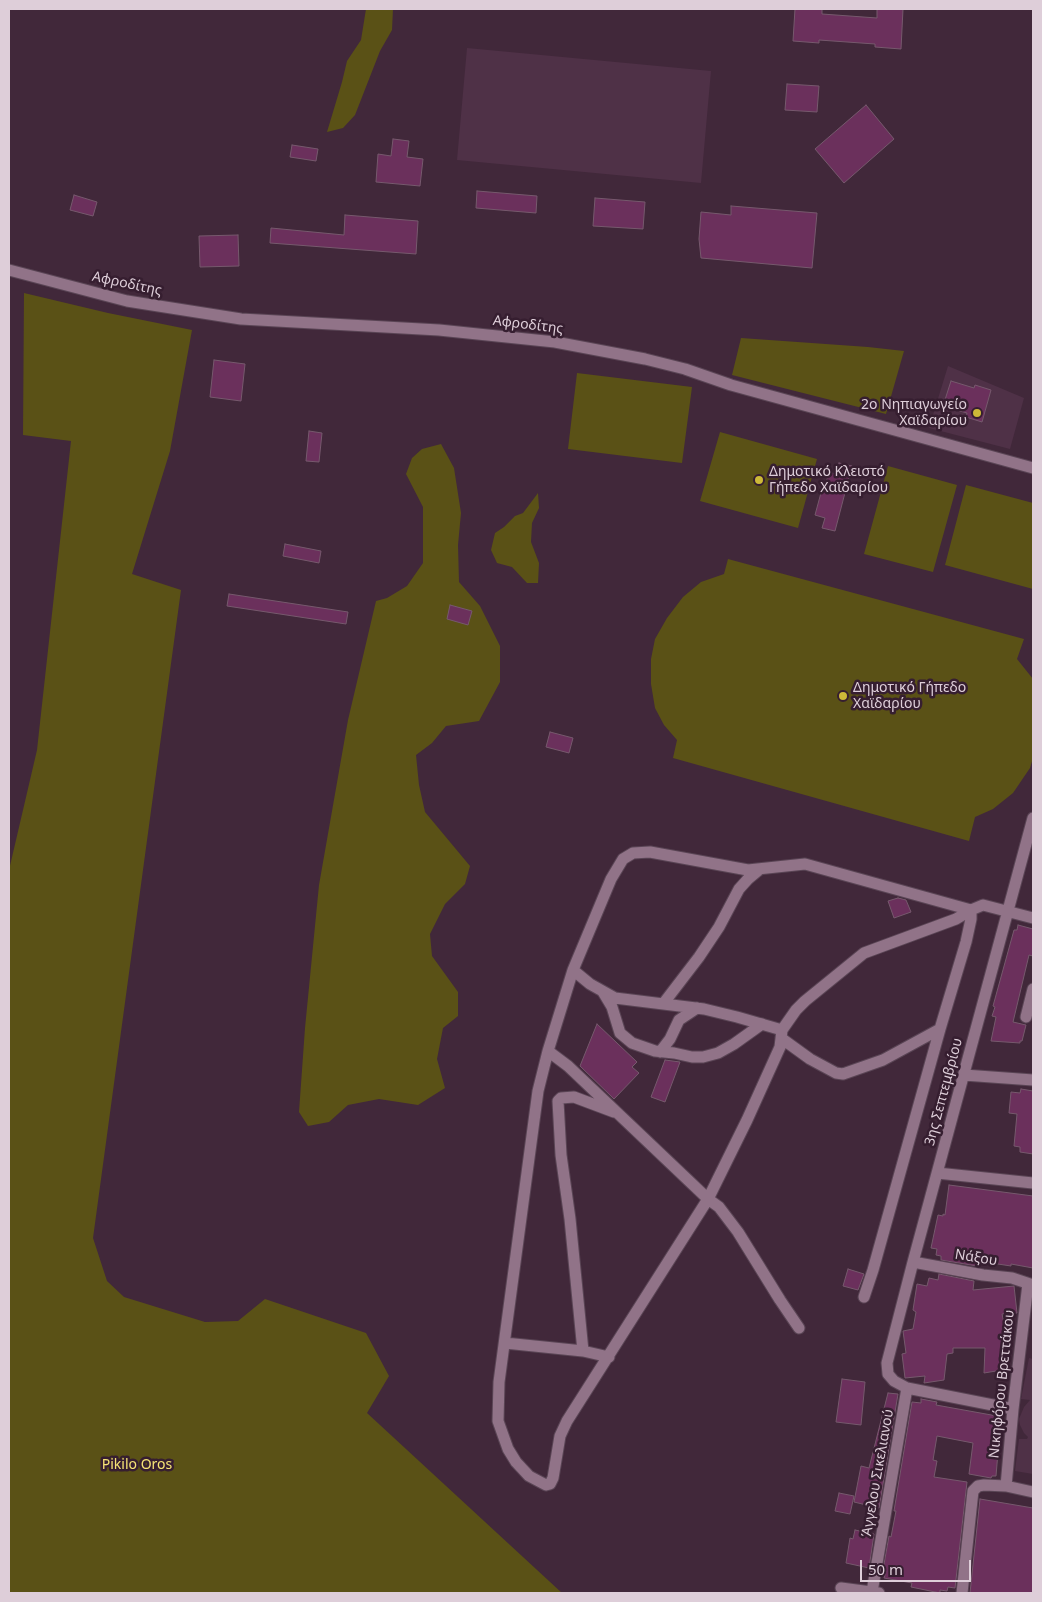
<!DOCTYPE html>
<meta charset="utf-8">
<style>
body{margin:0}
#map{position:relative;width:1042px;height:1602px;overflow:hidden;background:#41283a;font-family:"Noto Sans",sans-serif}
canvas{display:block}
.frame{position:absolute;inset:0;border:10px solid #deced9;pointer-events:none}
.scale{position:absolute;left:860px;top:1560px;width:111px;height:22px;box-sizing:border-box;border:2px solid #deced9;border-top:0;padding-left:6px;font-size:15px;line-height:18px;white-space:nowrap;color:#deced9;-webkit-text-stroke:4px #361e30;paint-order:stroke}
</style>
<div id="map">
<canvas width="1042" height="1602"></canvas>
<div class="frame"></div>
<div class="scale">50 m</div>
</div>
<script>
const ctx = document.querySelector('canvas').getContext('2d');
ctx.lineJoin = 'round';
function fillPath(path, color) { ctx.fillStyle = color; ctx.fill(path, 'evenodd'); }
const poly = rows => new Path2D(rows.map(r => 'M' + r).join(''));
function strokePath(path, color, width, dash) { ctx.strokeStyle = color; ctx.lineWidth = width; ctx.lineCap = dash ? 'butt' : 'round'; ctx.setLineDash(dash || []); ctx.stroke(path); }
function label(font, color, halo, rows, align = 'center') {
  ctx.font = font + ' "Noto Sans",sans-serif'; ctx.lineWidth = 5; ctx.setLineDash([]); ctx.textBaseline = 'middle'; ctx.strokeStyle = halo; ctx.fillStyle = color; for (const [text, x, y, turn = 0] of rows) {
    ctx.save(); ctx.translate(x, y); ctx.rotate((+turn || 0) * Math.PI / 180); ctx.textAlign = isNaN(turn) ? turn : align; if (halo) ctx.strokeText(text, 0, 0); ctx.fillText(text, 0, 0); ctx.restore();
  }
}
const built = poly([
 [467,48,711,71,701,183,457,160],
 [948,366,1024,398,1010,449,929,428],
 [1029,1358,1033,1359,1033,1474,1015,1471,1019,1439,1027,1439,1028,1437,1024,1433,1020,1425,1019,1419,1024,1407,1030,1400,1021,1399]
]);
const green = poly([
 [366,9,393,9,392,30,380,51,355,115,343,128,327,132,342,82,347,61,361,40],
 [24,293,108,313,192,330,170,451,132,574,181,590,93,1238,107,1281,124,1297,205,1322,238,1321,265,1299,366,1333,389,1376,367,1413,562,1593,9,1593,9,870,37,750,71,441,23,435],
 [741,338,868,347,904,351,886,414,732,375],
 [577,373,692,387,682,463,568,449],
 [720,432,817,459,798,528,700,501],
 [441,444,454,468,461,513,458,545,459,582,480,606,500,646,500,682,479,721,446,726,432,743,416,755,419,785,425,812,470,866,465,884,445,904,430,934,432,956,458,992,458,1016,443,1028,437,1059,445,1088,418,1105,379,1099,348,1105,329,1122,308,1126,299,1112,305,1028,319,885,348,720,376,601,387,598,407,586,423,563,423,507,406,474,412,458,422,449],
 [888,466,957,485,933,572,864,554],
 [966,485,1033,503,1033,589,945,565],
 [538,493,539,508,532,523,531,542,539,563,538,583,527,583,512,567,497,563,491,550,495,533,504,527,515,516,523,513],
 [728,559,1024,639,1017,659,1033,679,1033,758,1030,768,1013,793,993,809,975,817,969,841,673,758,677,740,664,725,655,708,651,684,651,659,655,639,667,618,683,597,701,582,724,574]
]);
const building = poly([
 [795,9,822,9,822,14,877,18,877,9,903,9,901,49,875,47,875,44,819,40,819,43,793,41,795,9],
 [787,84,819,86,817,112,785,110,787,84],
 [866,105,894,139,844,183,815,149,866,105],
 [393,139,409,141,407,157,423,159,420,186,376,182,378,154,391,156,393,139],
 [292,145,318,149,316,161,290,157,292,145],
 [477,191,537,196,536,213,476,208,477,191],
 [74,195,97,202,93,216,70,210,74,195],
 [595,198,645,202,643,229,593,226,595,198],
 [731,206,817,213,812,268,701,258,699,239,701,212,731,215,731,206],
 [345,215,418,221,416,254,270,243,271,228,344,235,345,215],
 [238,235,239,266,200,267,199,236,238,235],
 [214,360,245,364,241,401,210,397,214,360],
 [951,381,974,388,975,385,991,390,982,422,966,417,967,413,943,406,951,381],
 [309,431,322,433,319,462,306,461,309,431],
 [839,463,852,466,835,531,822,528,825,518,815,515,822,489,824,489,829,472,836,474,839,463],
 [285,544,321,551,319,563,283,556,285,544],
 [229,594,348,612,346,624,227,606,229,594],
 [450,605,472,611,468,625,447,619,450,605],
 [550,732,573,738,569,753,546,747,550,732],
 [898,898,906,900,911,912,894,918,888,901,898,898],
 [1018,925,1033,929,1033,956,1029,955,1013,1022,1026,1025,1022,1041,1020,1041,1020,1043,991,1041,996,1017,992,1016,995,1007,993,1006,1014,930,1017,930,1018,925],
 [597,1024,637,1062,632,1067,639,1073,614,1099,580,1066,597,1024],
 [665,1060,680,1062,665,1102,651,1097,665,1060],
 [1021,1089,1033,1091,1033,1154,1020,1152,1020,1147,1014,1146,1017,1114,1009,1113,1011,1092,1020,1093,1021,1089],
 [949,1185,1033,1196,1033,1268,1011,1264,1011,1266,978,1261,977,1266,941,1260,941,1256,936,1255,937,1249,931,1248,938,1215,943,1216,943,1214,945,1215,949,1185],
 [848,1269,864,1274,858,1290,843,1286,848,1269],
 [939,1274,974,1281,973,1290,1014,1286,1017,1313,1002,1314,1005,1327,1002,1334,1002,1349,1008,1355,1006,1367,1002,1370,984,1373,985,1348,953,1348,953,1353,947,1354,944,1380,924,1383,925,1376,905,1378,902,1354,906,1353,903,1331,913,1329,916,1312,913,1310,917,1284,927,1286,929,1278,938,1280,939,1274],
 [842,1379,865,1382,861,1425,836,1422,842,1379],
 [888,1393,898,1394,879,1508,854,1502,861,1466,869,1468,888,1393],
 [921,1399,937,1402,936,1405,997,1416,995,1426,1001,1427,997,1452,998,1452,996,1476,992,1476,991,1478,969,1474,973,1443,937,1436,933,1460,937,1461,934,1477,967,1482,955,1588,948,1587,947,1591,940,1590,940,1593,911,1587,912,1583,884,1578,886,1571,883,1570,889,1536,891,1537,896,1511,894,1511,912,1402,921,1403,921,1399],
 [839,1493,854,1496,850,1514,835,1511,839,1493],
 [980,1499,1033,1508,1033,1593,970,1593,980,1499],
 [855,1530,874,1534,869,1568,846,1563,850,1538,853,1539,855,1530]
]);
const street = poly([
 [9,270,127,301,241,319,439,330,555,342,645,359,685,369,731,385,1033,468],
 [573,970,590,984,615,998,704,1009,737,1017,782,1030],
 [603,992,612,1007,620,1033,632,1043,655,1051,674,1053,692,1057,703,1057,718,1053,734,1044,762,1024],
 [663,1004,699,957,719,927,739,889,748,879,760,869],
 [1026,1017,1033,989],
 [781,1038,810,1059,836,1073,843,1074,883,1060,940,1029],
 [548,1051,568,1066,708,1199,719,1207,738,1232,780,1300,799,1328],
 [660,1052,670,1039,679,1020,697,1008],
 [964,1075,1033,1080],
 [937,1173,1033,1183],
 [913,1262,983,1275,1012,1278,1033,1285],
 [864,1297,873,1270,940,1029,966,942,971,919,971,910,956,919,864,953,805,1001,796,1010,782,1030,780,1047,747,1120,708,1199,567,1421,560,1436,553,1478,550,1484,546,1485,529,1476,516,1462,508,1449,498,1421,499,1382,538,1091,548,1051,573,970,611,879,623,859,633,853,650,852,748,870,805,864,971,910,983,905,1033,918],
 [505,1343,583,1351,609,1357],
 [583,1351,570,1219,561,1155,558,1101,561,1098,574,1097,614,1112],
 [1013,1409,907,1388,894,1381,888,1374,887,1363,913,1262,1033,818],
 [1006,1486,1013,1409,1028,1284],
 [841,1588,879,1593],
 [872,1592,907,1388],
 [962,1593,973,1491,978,1486,984,1485,1006,1486,1033,1492]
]);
const markers = [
 [977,413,5,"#cdb938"],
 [759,480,5,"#cdb938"],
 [843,696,5,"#cdb938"]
];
const streetNames = [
 ["Αφροδίτης",127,284,12],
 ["Αφροδίτης",528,325,7],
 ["3ης Σεπτεμβρίου",944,1092,-75],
 ["Νάξου",976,1258,9],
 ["Νικηφόρου Βρεττάκου",1002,1384,-84],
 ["Άγγελου Σικελιανού",878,1473,-80]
];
const poiNames = [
 ["2ο Νηπιαγωγείο",967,405,"right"],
 ["Χαϊδαρίου",967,421,"right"],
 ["Δημοτικό Κλειστό",769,472],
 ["Γήπεδο Χαϊδαρίου",769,488],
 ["Δημοτικό Γήπεδο",853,688],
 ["Χαϊδαρίου",853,704]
];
const parkNames = [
 ["Pikilo Oros",137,1465]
];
fillPath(built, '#4f3147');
fillPath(green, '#5a5116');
fillPath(building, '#6b305c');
strokePath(building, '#76596d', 1);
strokePath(street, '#5a4555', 13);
strokePath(street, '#917388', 11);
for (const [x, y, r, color] of markers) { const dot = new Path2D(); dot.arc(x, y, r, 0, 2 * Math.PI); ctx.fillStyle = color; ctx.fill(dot); strokePath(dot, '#361e30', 2); }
label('14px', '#deced9', '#361e30', streetNames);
label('14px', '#deced9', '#361e30', poiNames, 'left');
label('14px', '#f6e475', '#361e30', parkNames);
</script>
